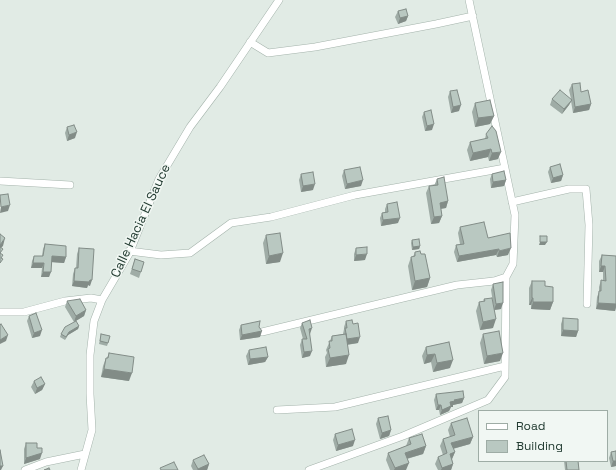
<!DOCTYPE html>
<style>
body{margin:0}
#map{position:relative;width:616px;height:470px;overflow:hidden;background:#e1ebe5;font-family:"Space Grotesk",sans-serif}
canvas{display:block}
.legend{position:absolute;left:478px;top:410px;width:130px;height:52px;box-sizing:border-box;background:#f1f7f3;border:1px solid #9eaca5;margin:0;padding:5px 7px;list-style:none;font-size:12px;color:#223b31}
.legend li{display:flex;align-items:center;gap:8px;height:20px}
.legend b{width:20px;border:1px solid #9eaca5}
</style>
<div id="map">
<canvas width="616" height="470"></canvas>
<ul class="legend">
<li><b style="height:5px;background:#fff"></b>Road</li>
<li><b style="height:11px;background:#b9c8c1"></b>Building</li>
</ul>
</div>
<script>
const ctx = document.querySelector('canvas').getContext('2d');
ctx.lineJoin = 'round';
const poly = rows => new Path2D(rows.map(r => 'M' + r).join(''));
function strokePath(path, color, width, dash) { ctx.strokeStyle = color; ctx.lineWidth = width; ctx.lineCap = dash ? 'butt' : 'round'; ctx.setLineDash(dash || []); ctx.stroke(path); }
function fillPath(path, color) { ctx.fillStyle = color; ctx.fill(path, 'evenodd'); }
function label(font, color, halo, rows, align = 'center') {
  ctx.font = font + ' "Space Grotesk",sans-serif'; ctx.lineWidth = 3; ctx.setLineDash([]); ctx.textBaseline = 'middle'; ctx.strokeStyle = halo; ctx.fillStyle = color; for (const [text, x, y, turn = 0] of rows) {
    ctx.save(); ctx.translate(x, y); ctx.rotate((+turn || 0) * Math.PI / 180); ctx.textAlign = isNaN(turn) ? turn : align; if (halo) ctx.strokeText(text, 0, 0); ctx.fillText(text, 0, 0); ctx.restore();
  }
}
const minor = poly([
 [250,42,268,53,315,47,436,24,473,16],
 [0,181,70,185],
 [512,202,569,189,586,189,589,225,587,304],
 [129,251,161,255,190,253,231,223,271,217,355,195,505,168],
 [0,312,24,312,65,301,91,298,102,300],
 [262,332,457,285,494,281,506,277,513,264,515,215,469,0],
 [277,410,335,407,505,366],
 [25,470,46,462,85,454],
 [81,470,92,430,90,394,90,355,94,321,102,300,129,254,159,179,190,127,220,87,279,0],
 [309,470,403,436,488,400,505,377,506,277]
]);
const wall = poly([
 [398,11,408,16,406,21,398,24,395,17],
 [572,84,581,92,591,104,589,110,573,113,571,101,569,105,562,114,550,105,552,99,571,99,569,90],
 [450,91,459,111,451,113,448,97],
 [475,103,494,116,490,124,475,127,472,112],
 [424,112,432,130,425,131,422,117],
 [67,127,75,138,67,141,65,133],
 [486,134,498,159,489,161,488,157,470,161,467,150,470,142,485,139],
 [550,167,563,175,561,181,551,183,548,172],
 [344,170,361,186,345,189,342,176],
 [301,174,313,190,301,192,299,180],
 [492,174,506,180,504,186,491,188,490,179],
 [437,179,448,201,446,208,441,209,442,216,439,223,431,224,426,193,429,186,434,186],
 [387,204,398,223,381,226,380,218,382,213,385,212,385,209],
 [460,227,508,255,497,257,496,255,457,262,454,252,456,245,460,244,458,233],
 [266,235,280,262,266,264,263,243],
 [412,240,420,246,419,249,412,250,411,243],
 [45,244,66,257,64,263,52,262,49,277,41,277,42,268,31,268,32,261,34,256,42,256,43,249],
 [79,248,90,286,88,285,87,288,72,286,73,274,75,268,76,268,77,254],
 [356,248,365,260,354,261,354,254],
 [415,252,421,254,430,278,427,287,412,290,408,266,411,257,413,257],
 [602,255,616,256,616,307,615,311,596,309,597,297,599,292,599,287,601,280,603,280,603,272,599,272,599,261],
 [135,259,144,262,139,278,130,274],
 [532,281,545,286,553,302,550,310,531,309,531,305,529,305,529,288],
 [493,284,501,309,494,310,493,328,480,330,476,311,479,302,483,302,484,299,494,309,491,290],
 [67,301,86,310,84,316,74,322,65,307],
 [29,316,40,336,32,338,27,321],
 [563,318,578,331,576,337,561,336,561,324],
 [346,321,358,343,347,345,346,364,326,367,325,357,327,353,326,350,332,336,343,334,344,329,344,327],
 [302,323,310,334,310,356,302,358,300,345,302,339,303,339,300,328],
 [241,325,259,327,260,337,240,340,239,330],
 [79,326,78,329,68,335,65,340,60,337,61,334],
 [101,334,108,343,107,346,99,344],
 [483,334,500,361,484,364,480,343],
 [449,342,450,368,433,372,431,362,424,364,422,356,426,347],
 [249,350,268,357,265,362,248,365,246,356],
 [109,353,129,381,101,377,103,366,106,358,107,358],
 [34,381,45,384,42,390,35,394,31,387],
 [436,394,464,398,462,403,453,405,453,407,451,407,449,411,440,415,439,410,436,410,434,400],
 [378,418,391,430,389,436,380,439,376,424],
 [451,423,473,437,470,444,453,449,455,452,452,459,453,464,451,470,438,470,435,464,438,457,443,455,440,446,443,439,450,437,448,430],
 [335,434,353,446,336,451,333,440],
 [409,438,426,446,423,454,407,459,406,470,390,470,386,460,388,453,406,446],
 [26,443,37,448,40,459,24,464,24,449],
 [616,451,616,466,611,467,609,458,611,452],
 [193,460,209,464,207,470,193,470,191,466],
 [564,461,578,461,579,470,565,470]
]);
const shadedWall = poly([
 [408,16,406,21,398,24,400,18],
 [572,100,569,105,562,114,564,109],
 [591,104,589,110,573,113,575,107],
 [461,105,459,111,451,113,453,107],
 [494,116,490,124,475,127,478,118],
 [434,124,432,130,425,131,427,126],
 [77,132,75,138,67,141,69,135],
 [491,149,488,157,470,161,473,153],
 [501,152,498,159,489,161,492,153],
 [563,175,561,181,551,183,553,178],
 [363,180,361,186,345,189,347,184],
 [506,180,504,186,491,188,493,182],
 [315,184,313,190,301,192,303,186],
 [448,201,446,208,437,209,440,203],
 [10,205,8,211,0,213,1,207],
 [442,216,439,223,431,224,434,217],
 [400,218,398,223,381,226,383,220],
 [5,238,3,246,0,249,0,245],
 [540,242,547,242,545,245,539,245],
 [420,246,419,249,412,250,413,247],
 [511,248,508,255,497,257,499,251],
 [499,249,496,255,457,262,459,256],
 [283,253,280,262,266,264,269,256],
 [367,254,365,260,354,261,356,255],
 [52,256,66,257,64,263,50,262],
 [33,263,44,263,42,268,31,268],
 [601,266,605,266,603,272,599,272],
 [43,272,51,272,49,277,41,277],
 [430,278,427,287,412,290,415,281],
 [90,280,92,280,90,286,88,285,87,288,72,286,74,281],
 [532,298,533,298,531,305,529,305],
 [533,302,553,302,550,310,531,309],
 [503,303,501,309,494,310,496,304],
 [598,303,616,304,616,307,615,311,596,309],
 [86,310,84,316,74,322,76,316],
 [496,319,493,328,480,330,483,322],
 [79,326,78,329,68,335,65,340,69,332],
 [312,328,310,334,309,329],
 [42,330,40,336,32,338,34,333],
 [563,330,578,331,576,337,561,336],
 [262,331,260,337,240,340,242,335],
 [8,335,6,341,0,344,0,340],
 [360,337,358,343,344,345,347,339],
 [312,351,310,356,302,358,304,352],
 [503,353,500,361,484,364,487,356],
 [435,354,431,362,424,364,427,355],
 [349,355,346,364,326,367,330,358],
 [268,357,265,362,248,365,250,359],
 [453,360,450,368,433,372,437,363],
 [104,369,132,373,129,381,101,377],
 [45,384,42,390,35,394,37,388],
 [464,398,462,403,453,405,453,407,451,407,449,411,440,415,442,410,450,402,454,400],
 [438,405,441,405,439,410,436,410],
 [391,430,389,436,380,439,382,433],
 [473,437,470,444,448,450,451,443],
 [355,440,353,446,336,451,338,445],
 [426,446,423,454,402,460,405,453],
 [455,452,452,459,447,461,450,454],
 [42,453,40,459,24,464,26,458],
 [613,461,616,461,616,466,611,467],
 [409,463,406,470,394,470,395,468],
 [209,464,207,470,197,470,198,469],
 [453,464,451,470,441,470,442,468],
 [0,466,3,466,1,470,0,470]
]);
const building = poly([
 [406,9,408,16,400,18,398,11,406,9],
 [580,83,581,92,588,90,591,104,575,107,572,84,580,83],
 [457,90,461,105,453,107,450,91,457,90],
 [560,90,572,100,564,109,552,99,560,90],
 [490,100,494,116,478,118,475,103,490,100],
 [431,110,434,124,427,126,424,112,431,110],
 [74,125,77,132,69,135,67,127,74,125],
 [492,126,496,131,501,152,492,153,491,149,473,153,470,142,488,138,486,134,492,126],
 [560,164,563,175,553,178,550,167,560,164],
 [360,167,363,180,347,184,344,170,360,167],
 [504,171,506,180,493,182,492,174,504,171],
 [313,172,315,184,303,186,301,174,313,172],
 [444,177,448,201,440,203,442,216,434,217,429,186,438,185,437,179,444,177],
 [8,194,10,205,1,207,0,195,8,194],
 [397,202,400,218,383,220,382,213,388,212,387,204,397,202],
 [484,222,488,238,510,233,511,248,499,251,499,249,459,256,456,245,464,244,460,227,484,222],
 [280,233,283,253,269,256,266,235,280,233],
 [0,234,5,238,0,245,0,234],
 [540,236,547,236,547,242,540,242,540,236],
 [419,239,420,246,413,247,412,240,419,239],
 [45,244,66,246,66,257,52,256,51,272,43,272,44,263,33,263,34,256,43,256,45,244],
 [0,247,3,249,0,253,3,255,1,258,3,259,0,263,0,247],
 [367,247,367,254,356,255,356,248,367,247],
 [79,248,94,249,92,280,90,280,89,282,74,281,75,268,78,268,79,248],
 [420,251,421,254,425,254,430,278,415,281,411,257,415,256,415,252,420,251],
 [602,255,616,256,616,304,598,303,599,291,601,291,601,280,606,281,605,266,601,266,602,255],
 [135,259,144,262,141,272,132,269,135,259],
 [532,281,545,281,545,286,553,287,553,302,533,302,533,298,532,298,532,281],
 [503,282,503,303,496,304,493,284,503,282],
 [492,298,496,319,483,322,479,302,485,301,484,299,492,298],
 [80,299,86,310,76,316,67,301,80,299],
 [36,313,42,330,34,333,29,316,36,313],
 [563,318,578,319,578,331,563,330,563,318],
 [310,320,312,328,309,329,312,351,304,352,302,339,307,339,302,323,310,320],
 [352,320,353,324,358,323,360,337,347,339,345,328,347,328,346,321,352,320],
 [76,321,79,326,69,332,66,337,61,334,65,327,76,321],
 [260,321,259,327,262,331,242,335,241,325,260,321],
 [1,324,8,335,0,340,0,325,1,324],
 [499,331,503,353,487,356,483,334,499,331],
 [101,334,110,336,108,343,100,341,101,334],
 [346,334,349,355,330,358,328,349,330,348,329,341,332,341,332,336,346,334],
 [449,342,453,360,437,363,435,354,427,355,426,347,449,342],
 [266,347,268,357,250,359,249,350,266,347],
 [109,353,134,357,132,373,104,369,106,358,108,358,109,353],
 [41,377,45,384,37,388,34,381,41,377],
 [463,391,464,398,454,400,455,401,450,402,451,406,442,410,441,405,438,405,436,394,463,391],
 [388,416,391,430,382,433,378,418,388,416],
 [467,418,473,437,451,443,455,452,450,454,453,464,442,468,438,457,447,453,443,439,455,435,451,423,467,418],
 [352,429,355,440,338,445,335,434,352,429],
 [422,434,426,446,405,453,409,463,395,468,388,453,411,444,409,438,422,434],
 [26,443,37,443,37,448,42,448,42,453,26,458,26,443],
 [0,450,3,466,0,466,0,450],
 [616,451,616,461,613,461,611,452,616,451],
 [204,455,209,464,198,469,193,460,204,455],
 [566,461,578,461,579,470,567,470,566,461],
 [174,462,178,470,161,470,160,468,174,462],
 [49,468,50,470,44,470,49,468]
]);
const streetNames = [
 ["Calle Hacia El Sauce",141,221,-65]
];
strokePath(minor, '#a4b3ab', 8);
strokePath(minor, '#fff', 7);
fillPath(wall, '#9faca6');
fillPath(shadedWall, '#828c87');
fillPath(building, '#b9c8c1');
strokePath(building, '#828c87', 1);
label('13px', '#223b31', '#f1f7f3', streetNames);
</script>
